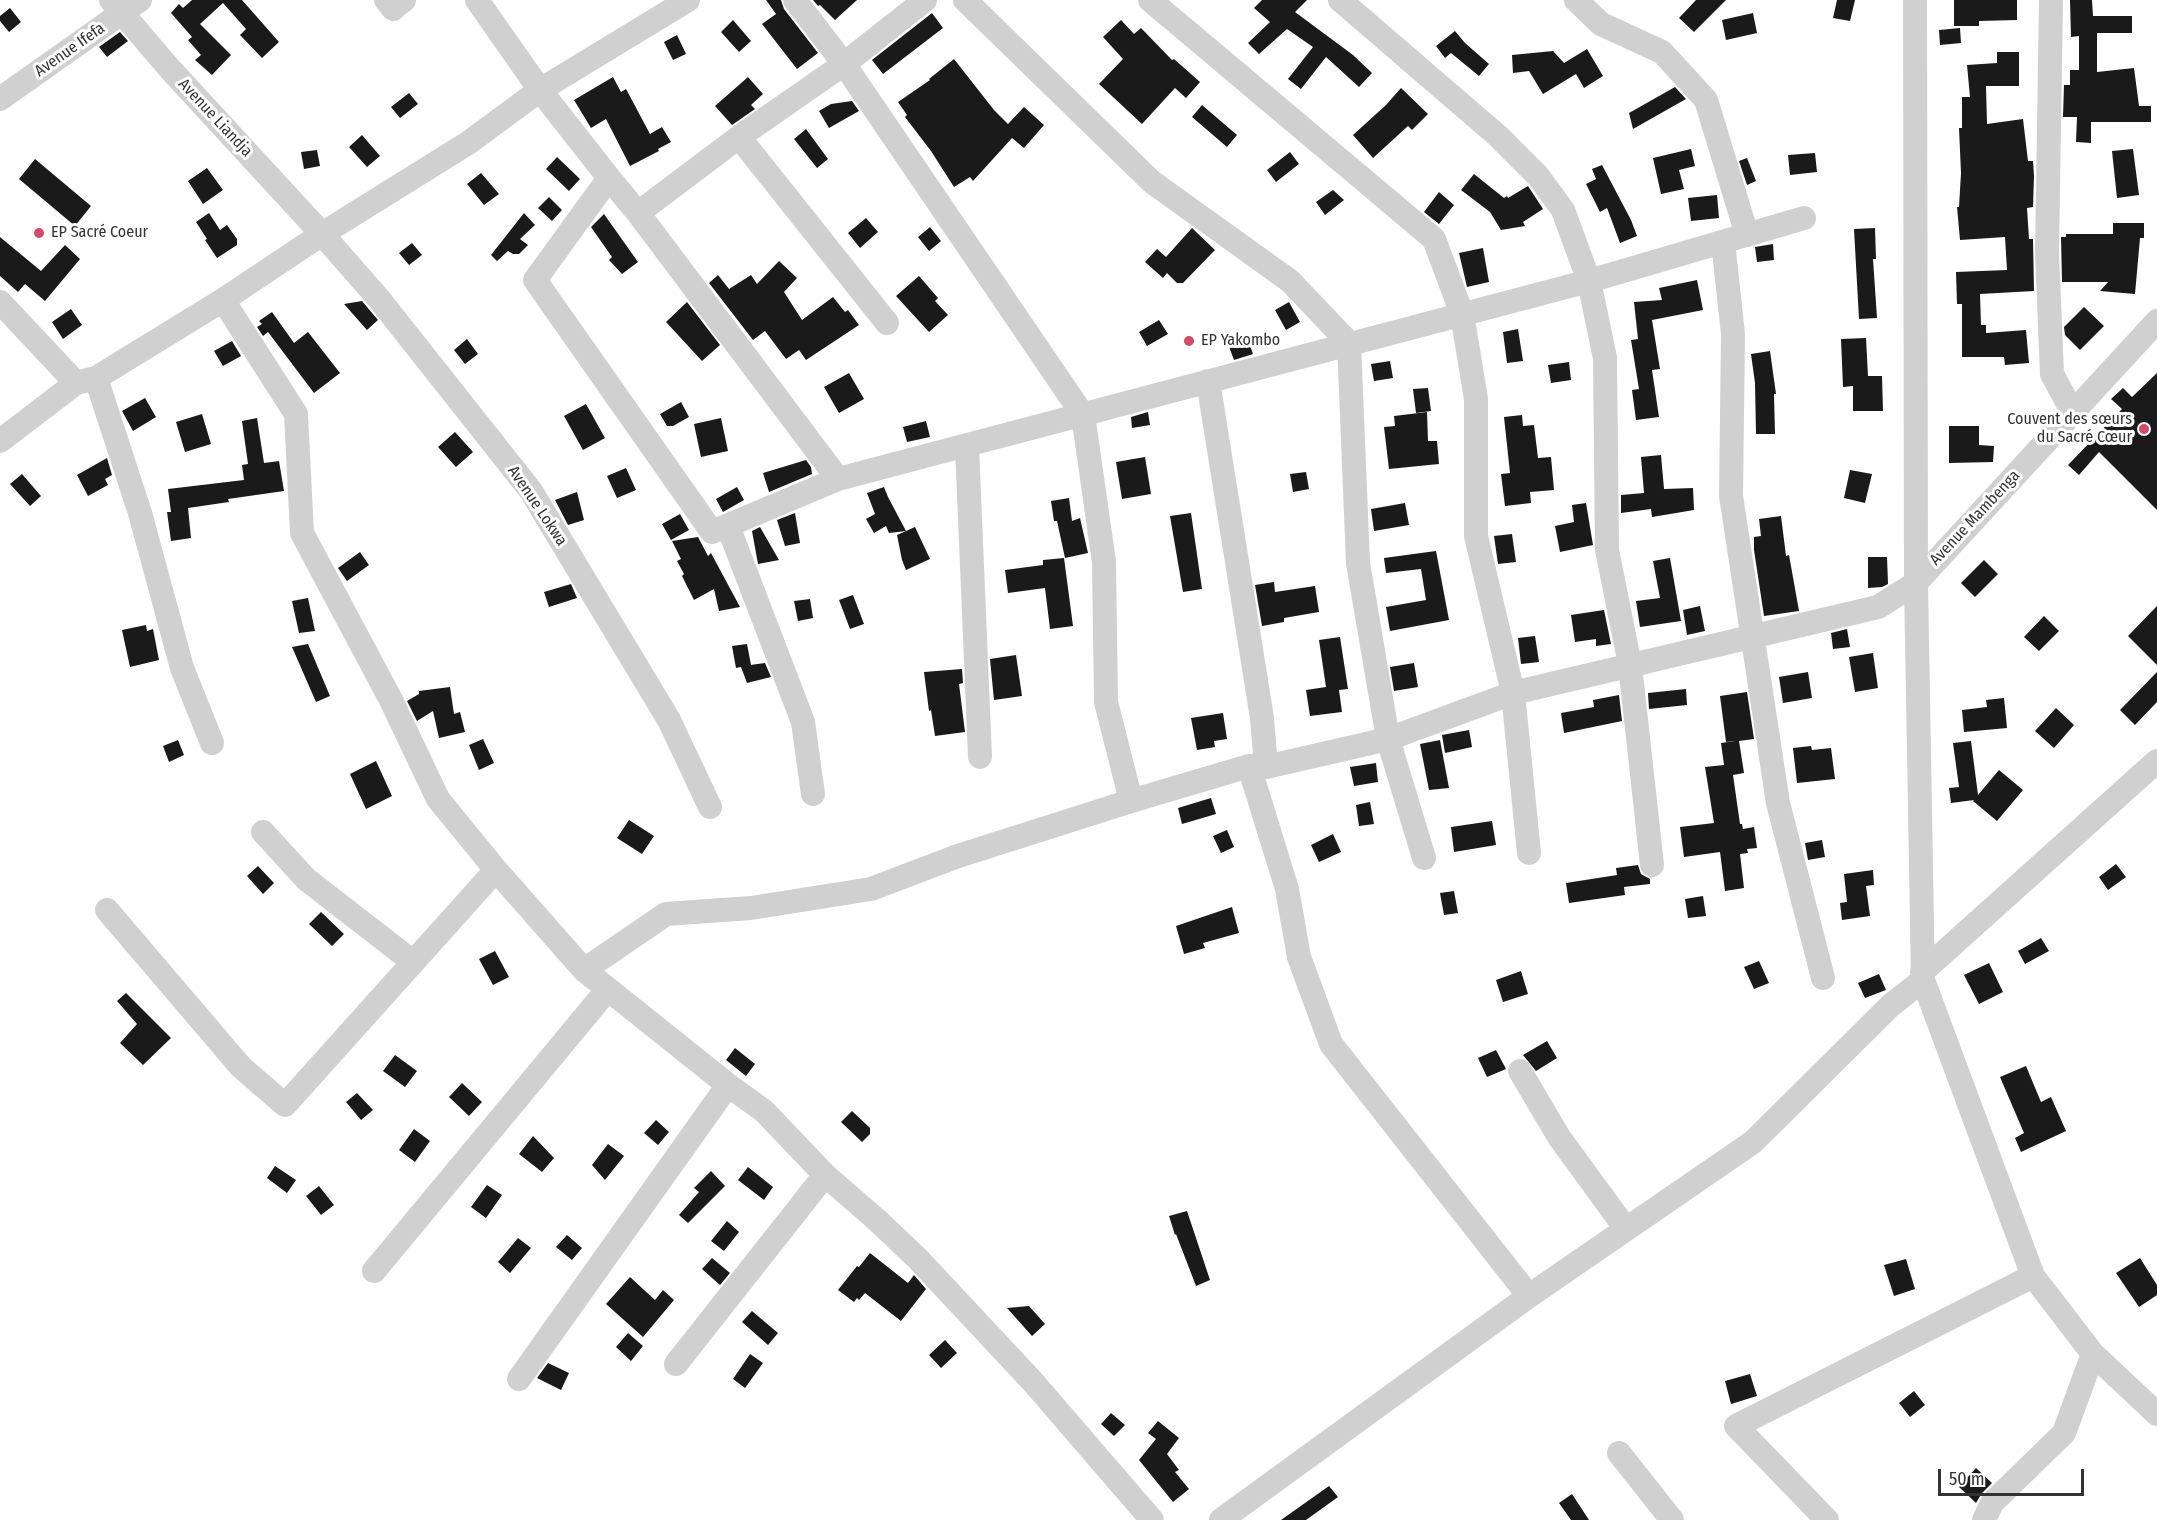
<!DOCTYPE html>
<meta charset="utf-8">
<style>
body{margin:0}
#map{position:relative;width:2157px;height:1520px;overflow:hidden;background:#fff;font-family:"Fira Sans Condensed",sans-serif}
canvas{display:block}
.scale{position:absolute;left:1938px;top:1469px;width:146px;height:27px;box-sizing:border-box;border:3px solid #333;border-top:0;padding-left:8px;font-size:18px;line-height:21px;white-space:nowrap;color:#333;-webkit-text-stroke:4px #fff;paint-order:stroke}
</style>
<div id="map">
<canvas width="2157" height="1520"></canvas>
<div class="scale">50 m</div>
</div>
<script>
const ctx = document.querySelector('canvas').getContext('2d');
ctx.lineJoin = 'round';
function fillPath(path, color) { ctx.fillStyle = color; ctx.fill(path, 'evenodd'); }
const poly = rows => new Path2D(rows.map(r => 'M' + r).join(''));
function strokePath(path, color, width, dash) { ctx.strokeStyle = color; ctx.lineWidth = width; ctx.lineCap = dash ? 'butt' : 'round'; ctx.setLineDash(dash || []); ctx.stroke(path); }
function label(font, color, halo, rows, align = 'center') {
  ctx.font = font + ' "Fira Sans Condensed",sans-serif'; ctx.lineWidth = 6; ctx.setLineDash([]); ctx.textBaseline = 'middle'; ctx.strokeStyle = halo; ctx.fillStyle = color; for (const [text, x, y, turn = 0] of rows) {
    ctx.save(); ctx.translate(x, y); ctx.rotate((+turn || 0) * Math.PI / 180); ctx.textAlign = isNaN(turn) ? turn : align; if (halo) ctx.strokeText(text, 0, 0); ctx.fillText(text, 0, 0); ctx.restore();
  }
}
const building = poly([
 [192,0,242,0,279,42,262,58,240,35,246,29,223,3,200,24,231,55,212,75,195,60,201,55,188,40,192,37,171,13,179,4,183,8],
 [766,0,781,0,784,9,818,53,797,69,762,24,776,14],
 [813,0,857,0,835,20,820,5,818,6],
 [1262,0,1307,0,1295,12,1353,55,1372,73,1359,87,1326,57,1301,89,1288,79,1313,47,1287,29,1259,54,1248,43,1270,22,1254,8],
 [1696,0,1726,0,1694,32,1679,18],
 [1837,0,1855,0,1850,21,1833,18],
 [1954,0,2017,0,2017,20,1979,21,1979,26,1954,26],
 [2070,0,2092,0,2093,16,2132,16,2132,33,2097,33,2097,72,2134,68,2139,106,2151,106,2151,122,2091,122,2091,143,2076,142,2077,117,2063,117,2064,85,2070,85,2070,70,2079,70,2079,36,2071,37],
 [10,8,21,22,9,32,0,21,0,16],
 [932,13,943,28,883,74,872,60],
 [1753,13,1757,33,1726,40,1722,20],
 [733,20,751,41,739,52,721,32],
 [1121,20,1134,34,1141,28,1172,60,1174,59,1200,82,1186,98,1175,88,1142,124,1099,84,1123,59,1103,37],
 [1960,28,1961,43,1940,45,1939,30],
 [1455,31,1465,43,1489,64,1479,76,1451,53,1445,58,1436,46],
 [120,32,128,41,107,57,99,47],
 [677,35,686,54,673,60,664,42],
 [1587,49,1603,76,1584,88,1576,74,1543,94,1529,71,1513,73,1512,55,1553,51,1564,63],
 [1997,52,2019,52,2019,86,1986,86,1987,124,2023,119,2028,161,2033,161,2034,176,2033,207,2027,208,2029,239,2033,239,2034,291,1980,294,1981,325,1986,325,1986,333,2026,330,2029,363,2005,365,2004,357,1962,357,1962,304,1957,304,1956,272,2007,270,2005,237,1960,240,1957,207,1959,207,1961,173,1959,128,1962,128,1962,97,1970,97,1967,65,1997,63],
 [954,59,994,110,1008,124,1024,107,1044,125,1024,148,1012,138,973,181,970,177,954,187,931,151,905,117,907,115,898,102,930,80,929,79],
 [613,77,621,92,626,89,650,134,662,127,671,142,658,149,659,151,630,166,606,119,591,128,574,100],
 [748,77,763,94,751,105,755,109,732,125,715,106],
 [1675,87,1686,99,1633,129,1629,113],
 [1401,88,1428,114,1412,130,1408,126,1373,158,1353,135,1386,105],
 [409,93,418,104,400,118,391,107],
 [852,101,859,111,829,128,819,111,831,104],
 [1202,105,1237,135,1227,147,1192,117],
 [806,129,828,159,817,168,794,139],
 [362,135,380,156,367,167,349,147],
 [1691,149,1695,166,1679,170,1684,189,1661,194,1653,158],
 [2133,149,2139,195,2117,198,2112,151],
 [317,150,320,166,304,169,301,152],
 [1290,152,1299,164,1276,182,1267,170],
 [1815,153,1817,172,1790,175,1788,155],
 [557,157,580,179,569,191,546,169],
 [1747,158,1756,181,1747,185,1739,161],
 [35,159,91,206,75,226,19,179],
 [1602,165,1631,220,1637,236,1620,243,1607,208,1600,212,1586,184,1596,179,1592,169],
 [207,168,223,190,203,204,188,181],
 [481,173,499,194,484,205,467,184],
 [1474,174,1504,198,1507,196,1508,198,1528,186,1543,209,1523,222,1525,226,1501,230,1490,212,1461,190],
 [1333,190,1344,200,1325,215,1316,202],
 [1439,192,1454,205,1439,224,1424,212],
 [1717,195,1719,218,1691,221,1688,198],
 [549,197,562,210,552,221,538,208],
 [209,213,220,230,227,225,237,239,237,245,217,258,205,240,207,239,196,222],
 [524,213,535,225,520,239,528,245,519,254,513,254,508,251,497,261,491,255],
 [604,214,638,262,622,274,609,260,612,257,591,227],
 [866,218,878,232,860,248,848,233],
 [2113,223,2144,223,2144,238,2140,238,2135,294,2100,291,2108,282,2062,282,2061,237,2066,237,2066,234,2113,234],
 [930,227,941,241,929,251,918,237],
 [1192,228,1215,250,1183,283,1177,283,1167,273,1163,278,1145,262,1157,249,1166,257],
 [1875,228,1876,259,1873,259,1877,318,1859,319,1854,229],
 [0,237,41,271,65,245,80,259,45,301,25,284,18,292,0,276],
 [412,243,422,255,409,265,399,253],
 [1773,244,1774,260,1757,262,1755,247],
 [1483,248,1489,282,1467,287,1459,253],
 [779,261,797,278,784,292,802,320,833,297,845,312,848,310,859,325,806,360,799,350,786,359,765,331,753,340,709,283,718,275,729,289,751,275,757,284],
 [919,276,938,298,935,301,948,315,929,332,896,296],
 [1697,280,1703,310,1652,320,1660,369,1652,370,1659,417,1636,420,1632,390,1639,389,1631,340,1638,339,1634,302,1662,300,1659,288],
 [362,301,378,320,367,330,344,304],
 [687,302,720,345,702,361,666,322],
 [1289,302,1300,322,1286,330,1275,310],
 [2084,307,2104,326,2080,350,2065,335,2064,327],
 [71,309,82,325,63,339,52,322],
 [272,312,294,343,308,332,340,373,314,393,268,332,263,336,257,327,262,324,259,321],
 [1159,320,1168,334,1147,346,1139,332],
 [1518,329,1523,361,1507,363,1503,332],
 [1247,337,1253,354,1234,360,1228,344],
 [1866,338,1868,376,1882,376,1883,411,1853,411,1853,386,1843,387,1841,339],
 [467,339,478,354,465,364,454,350],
 [232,341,241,356,223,366,214,351],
 [1770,351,1776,394,1774,394,1775,434,1756,434,1755,383,1751,354],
 [1390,361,1393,378,1374,381,1371,364],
 [1569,362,1571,380,1551,383,1548,365],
 [849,373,864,399,839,413,824,387],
 [2157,373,2157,510,2099,452,2079,475,2068,465,2122,409,2111,399,2123,388,2132,397],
 [1428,388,1431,411,1416,413,1413,389],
 [145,398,156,417,133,431,122,411],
 [681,402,689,417,673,426,667,426,660,414],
 [586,404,605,438,583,450,564,416],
 [1148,412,1150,425,1132,428,1131,417],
 [1427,412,1428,441,1437,441,1439,464,1389,469,1384,427,1395,426,1394,416],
 [202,414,211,444,185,452,176,422],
 [1522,415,1523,426,1534,425,1538,458,1551,457,1554,490,1530,492,1531,503,1505,506,1501,474,1510,473,1504,417],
 [257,418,264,463,279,461,284,491,228,499,229,502,188,508,191,538,171,541,167,512,171,512,168,489,244,480,242,465,248,464,242,421],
 [721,418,728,451,701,457,694,424],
 [926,421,930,437,907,442,903,427],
 [1949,426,1979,426,1979,445,1994,446,1993,462,1949,463],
 [455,432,473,452,456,467,438,447],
 [1661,455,1664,489,1693,488,1694,510,1652,517,1651,509,1621,513,1621,495,1644,493,1641,457],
 [1145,457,1151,494,1122,499,1116,462],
 [107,458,112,475,105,479,108,485,88,496,77,475],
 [806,460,811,467,812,474,769,492,763,473],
 [626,468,636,490,617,498,607,476],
 [1850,470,1872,474,1865,503,1844,498],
 [1306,472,1309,489,1293,492,1290,474],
 [22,474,41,496,30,506,10,484],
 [737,487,744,500,723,512,716,499],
 [884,487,888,497,906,531,889,533,886,526,874,533,866,519,875,514,867,493],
 [577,492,584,520,568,525,555,500],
 [1069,498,1072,521,1080,518,1088,553,1065,558,1057,521,1054,521,1051,501],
 [1405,503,1409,525,1374,531,1371,509],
 [1586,503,1593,545,1560,552,1555,526,1574,522,1572,505],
 [795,513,800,543,785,546,777,520],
 [1191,513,1202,589,1183,592,1170,516],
 [680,514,689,530,671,540,662,524],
 [1781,516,1786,556,1789,555,1799,611,1764,616,1754,550,1754,537,1761,536,1759,519],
 [760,527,779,560,758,564,752,531],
 [915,527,930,559,906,570,902,560,897,535],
 [1512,534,1516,562,1498,564,1494,536],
 [698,537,708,556,711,553,740,607,719,611,714,589,694,600,682,576,684,574,677,561,681,559,672,541],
 [1436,551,1449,620,1390,631,1386,607,1426,600,1421,569,1386,573,1384,558],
 [360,552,369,565,347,581,338,568],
 [1868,557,1887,557,1888,584,1882,587,1868,588],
 [1064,558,1073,626,1050,629,1045,588,1008,593,1005,570,1043,565,1043,560],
 [1670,558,1681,621,1640,627,1636,601,1660,598,1653,561],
 [1984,560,1998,574,1975,597,1961,583],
 [1274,582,1275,592,1315,586,1319,612,1284,618,1284,622,1262,626,1255,585],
 [571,584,577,598,549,607,544,592],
 [853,595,864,624,850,629,839,600],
 [308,598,315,631,299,633,292,601],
 [810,599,813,618,798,621,794,601],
 [1700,606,1705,631,1687,635,1683,610],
 [2157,606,2157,665,2128,636],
 [1604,610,1611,644,1596,646,1596,639,1575,642,1571,615],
 [2044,616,2059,631,2039,651,2024,637],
 [146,625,147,631,153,629,159,660,130,667,122,630],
 [1847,629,1850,647,1833,649,1831,633],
 [1535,636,1539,662,1521,664,1518,638],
 [1340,637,1348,689,1339,690,1342,712,1310,716,1306,690,1326,687,1319,640],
 [308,644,330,696,316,702,292,647],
 [747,644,751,665,743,666,765,663,771,677,747,683,741,667,736,668,732,646],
 [1873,653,1878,688,1855,692,1849,657],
 [1016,655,1022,696,994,700,990,659],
 [1414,663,1418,687,1394,691,1390,667],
 [962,669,963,683,959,684,965,732,935,736,931,710,929,711,924,672],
 [1808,672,1812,698,1783,703,1779,677],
 [2157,672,2157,702,2135,725,2120,710],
 [450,687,454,714,460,712,465,732,439,738,433,711,417,721,407,701,419,694,419,691],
 [1686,689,1687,705,1649,709,1648,693],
 [1747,692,1754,739,1739,741,1744,773,1733,775,1740,824,1742,824,1743,829,1754,827,1757,848,1747,849,1748,853,1740,854,1744,888,1725,891,1720,852,1684,857,1680,827,1714,823,1705,767,1724,765,1721,743,1735,741,1726,742,1720,696],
 [1619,695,1622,721,1564,733,1561,713,1594,707,1593,700],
 [2004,698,2007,728,1964,732,1962,710,1987,707,1986,700],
 [2056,708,2074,725,2054,748,2035,731],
 [1223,713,1227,739,1214,741,1215,747,1197,750,1191,718],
 [1469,730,1472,747,1445,753,1442,735],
 [483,739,494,763,479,770,469,745],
 [178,740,184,755,169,762,163,746],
 [1440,740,1449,788,1429,790,1420,744],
 [1971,741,1978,795,1999,770,2023,790,1997,821,1973,801,1974,800,1951,803,1949,788,1959,787,1953,743],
 [1811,746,1812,750,1831,748,1835,779,1797,783,1793,748],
 [376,761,392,796,366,809,350,774],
 [1376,763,1378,782,1354,786,1350,767],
 [1211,798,1216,814,1182,824,1178,808],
 [1370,802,1374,824,1359,826,1356,805],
 [629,820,654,836,642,854,617,838],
 [1492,821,1496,845,1454,852,1451,827],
 [1227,830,1234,847,1221,853,1213,836],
 [1333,834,1341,852,1319,862,1311,845],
 [1822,840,1825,857,1808,860,1805,843],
 [2116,864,2126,877,2108,890,2099,877],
 [1638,865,1641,874,1650,879,1650,884,1624,887,1625,895,1569,903,1566,883,1617,875,1616,868],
 [258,866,274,883,263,894,247,876],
 [1873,870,1874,885,1866,886,1870,916,1842,920,1840,903,1847,902,1844,874],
 [1454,891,1458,913,1444,915,1440,893],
 [1703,896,1706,916,1688,918,1685,899],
 [1232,907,1239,933,1203,943,1205,948,1184,954,1176,926],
 [321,912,344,934,332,946,309,924],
 [2041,938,2049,951,2025,964,2018,951],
 [495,951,509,977,493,985,479,959],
 [1759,961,1769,983,1754,989,1744,967],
 [1989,963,2003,992,1979,1004,1964,975],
 [1521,971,1528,994,1503,1002,1496,980],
 [1879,974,1886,990,1865,998,1858,983],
 [126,993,171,1038,143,1065,120,1043,137,1024,117,1001],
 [1547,1041,1557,1058,1536,1071,1523,1055],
 [735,1048,755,1064,746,1076,726,1060],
 [1496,1050,1506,1069,1487,1077,1478,1058],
 [395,1055,417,1071,405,1087,383,1071],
 [2026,1066,2041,1102,2051,1097,2066,1131,2021,1152,2015,1138,2024,1133,2000,1077],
 [462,1083,482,1102,469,1116,449,1097],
 [357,1093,373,1110,361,1120,346,1102],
 [852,1111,870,1128,870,1134,862,1142,841,1122],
 [656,1120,669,1132,658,1145,644,1133],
 [414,1129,430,1141,415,1162,399,1150],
 [533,1136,554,1158,542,1172,519,1154],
 [608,1144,624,1156,605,1180,592,1165],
 [275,1166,296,1180,287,1193,267,1178],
 [748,1167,773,1187,764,1200,738,1180],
 [711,1171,725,1186,688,1223,679,1215,699,1192,694,1188],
 [487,1185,502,1195,486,1218,471,1207],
 [319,1186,334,1205,321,1215,306,1196],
 [1187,1211,1210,1280,1196,1286,1176,1234,1175,1235,1169,1216],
 [727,1221,739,1232,724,1251,711,1241],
 [567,1235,582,1248,572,1260,556,1247],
 [518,1238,531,1248,510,1273,498,1262],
 [870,1253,908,1283,914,1275,926,1289,901,1321,865,1293,859,1300,857,1298,854,1302,838,1290,857,1266,859,1267],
 [712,1258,730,1273,720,1285,702,1269],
 [2140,1258,2157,1285,2157,1295,2139,1307,2116,1273],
 [1906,1259,1915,1289,1894,1296,1884,1265],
 [630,1277,655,1300,663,1290,674,1300,643,1337,606,1304],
 [1029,1306,1045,1324,1032,1336,1007,1308],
 [752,1311,778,1333,768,1345,742,1322],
 [628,1333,643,1346,631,1361,616,1347],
 [945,1340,957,1353,941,1368,929,1355],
 [750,1354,763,1363,745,1388,733,1379],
 [548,1363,569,1373,561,1390,537,1378],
 [1750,1374,1757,1396,1731,1404,1725,1381],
 [1914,1391,1925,1405,1910,1417,1899,1403],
 [1111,1413,1125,1425,1114,1436,1101,1424],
 [1158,1421,1179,1438,1167,1454,1179,1470,1175,1472,1189,1489,1173,1502,1139,1460,1156,1439,1148,1433],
 [1976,1468,1992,1483,1982,1493,1976,1503,1959,1487],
 [1329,1486,1338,1497,1306,1520,1281,1520],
 [1572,1494,1589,1520,1571,1520,1559,1503]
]);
const minor = poly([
 [111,0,170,69,322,234,379,299,531,491,669,720,710,807],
 [386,0,393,9,404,0],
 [477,0,540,90,609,178,638,213,838,479],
 [795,0,844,64,1083,415,1104,562,1106,702,1131,801],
 [965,0,1152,182,1290,281,1349,343,1358,563,1388,739,1424,858],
 [1150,0,1434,239,1462,314,1476,399,1476,536,1513,693,1529,853],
 [1340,0,1498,136,1538,176,1563,210,1589,281,1605,358,1607,550,1630,665,1652,865],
 [1576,0,1601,24,1662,52,1706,100,1747,235],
 [1915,0,1916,583,1923,980,2033,1276,2093,1354,2157,1414],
 [2051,0,2047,252,2052,374,2073,413],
 [0,99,140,0],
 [739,137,887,323],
 [609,178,535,280,712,532,838,479,1589,281,1804,218],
 [638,213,739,137,844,64,925,0],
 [1723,242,1733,334,1731,496,1778,803,1823,978],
 [223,300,296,414,302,533,391,700,438,799,496,870,584,970,728,1085,764,1111,825,1175,878,1221,918,1259,1033,1382,1152,1520],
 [0,302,76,383],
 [96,378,140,513,182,668,212,743],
 [1208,381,1262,718,1266,767,1388,739,1513,693,1878,607,1916,583,2157,321],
 [0,441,76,383,96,378,223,300,322,234,468,143,540,90,688,0],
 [967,446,980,757],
 [728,526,803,722,813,794],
 [1249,766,1287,889,1299,957,1331,1044,1529,1296],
 [263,832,306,879,413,962],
 [107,910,241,1067,285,1105,496,870],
 [584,970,666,914,751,908,871,889,958,856,1131,801,1249,766,1266,767],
 [1922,972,2157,761],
 [1520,1071,1559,1137,1626,1229],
 [374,1271,608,989],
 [676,1364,825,1175],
 [519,1379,728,1085],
 [1619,1453,1672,1520],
 [1221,1520,1529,1296,1753,1142,1890,1006,1923,980],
 [1827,1520,1736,1426,2033,1276],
 [1984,1520,1992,1503,2064,1433,2093,1354]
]);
const markers = [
 [39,233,6,"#d64967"],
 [1189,341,6,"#d64967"],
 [2144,429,6,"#d64967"]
];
const streetNames = [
 ["Avenue Ifefa",70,50,-35],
 ["Avenue Liandja",215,118,47],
 ["Avenue Lokwa",537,506,56],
 ["Avenue Mambenga",1975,518,-47]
];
const poiNames = [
 ["EP Sacré Coeur",51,233],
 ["EP Yakombo",1201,341],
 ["Couvent des sœurs",2132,420,"right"],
 ["du Sacré Cœur",2132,438,"right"]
];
fillPath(building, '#1a1a1a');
strokePath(minor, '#d0d0d0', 24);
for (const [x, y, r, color] of markers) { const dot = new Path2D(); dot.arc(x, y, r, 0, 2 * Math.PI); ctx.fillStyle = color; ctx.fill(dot); strokePath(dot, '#fff', 2); }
label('16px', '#333', '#fff', streetNames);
label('16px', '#333', '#fff', poiNames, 'left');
</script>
